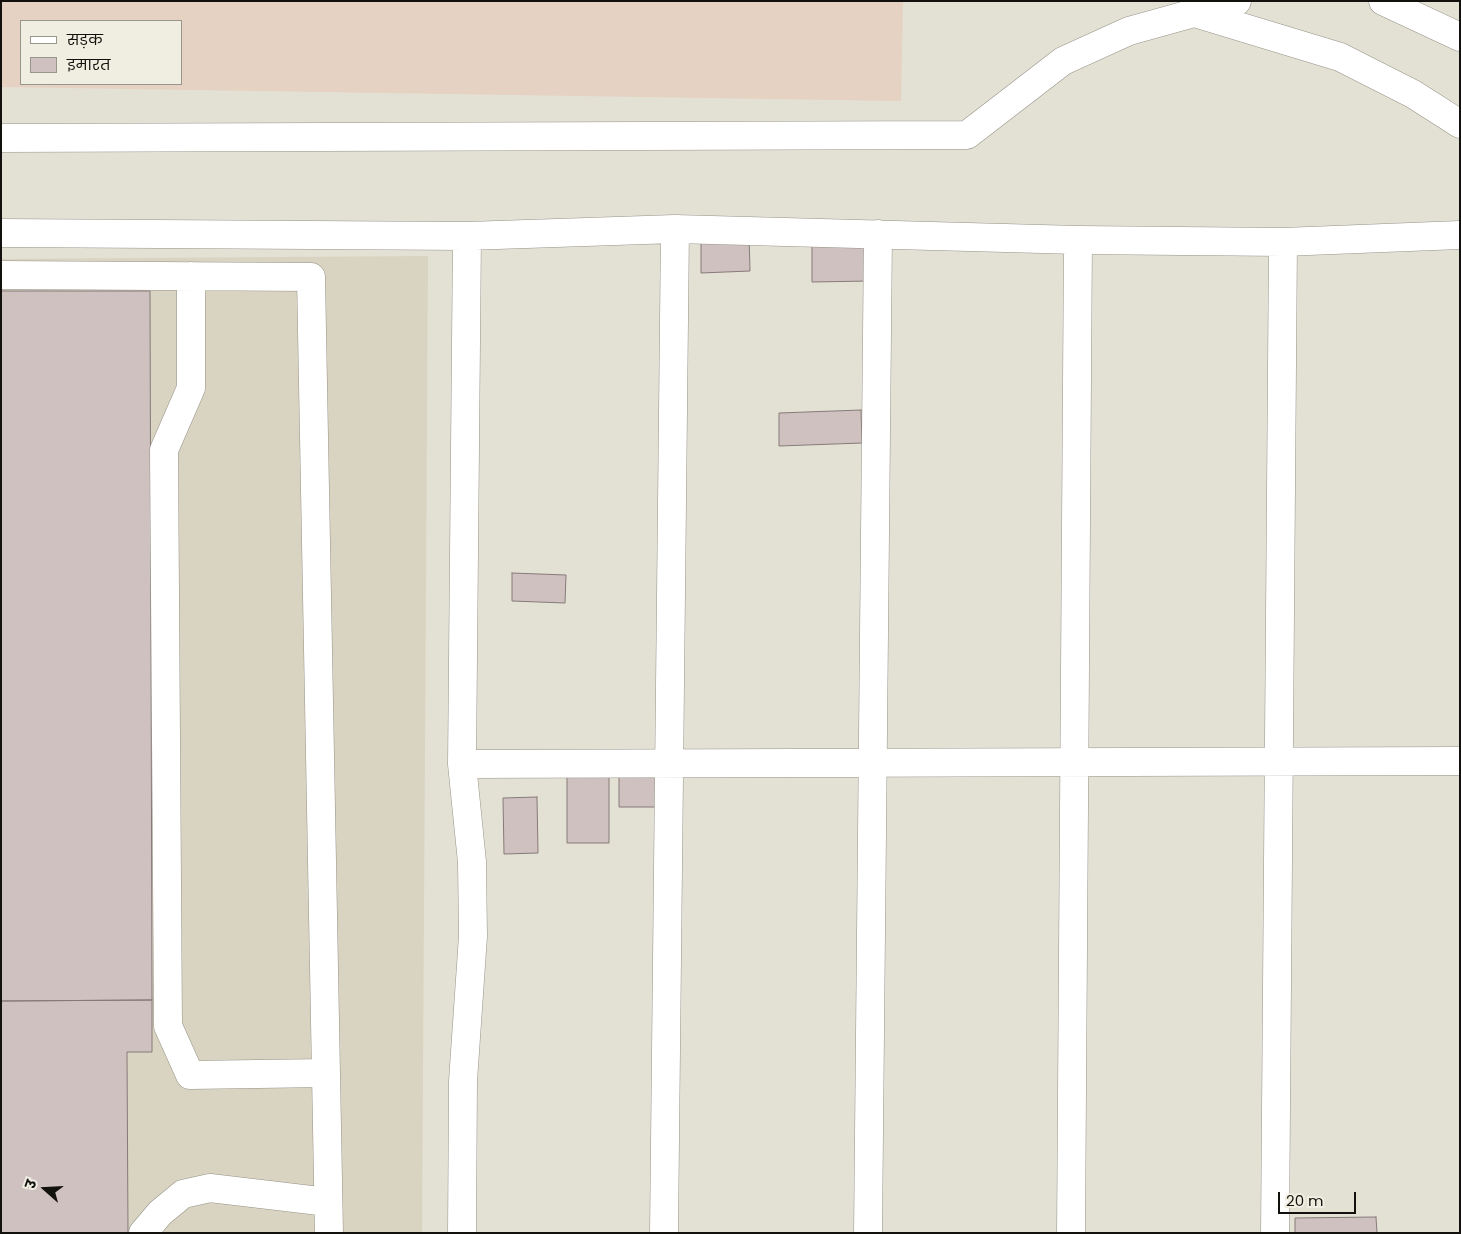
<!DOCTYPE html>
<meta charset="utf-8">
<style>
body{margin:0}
#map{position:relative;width:1461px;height:1234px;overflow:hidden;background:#e3e0d4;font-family:Poppins,"Noto Sans Devanagari",sans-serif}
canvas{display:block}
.frame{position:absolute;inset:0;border:2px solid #13110e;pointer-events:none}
.legend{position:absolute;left:20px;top:20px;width:162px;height:65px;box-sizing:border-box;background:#f0ede1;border:1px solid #98958d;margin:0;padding:6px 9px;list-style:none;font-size:15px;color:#13110e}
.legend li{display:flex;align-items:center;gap:10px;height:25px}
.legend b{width:25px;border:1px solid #98958d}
.north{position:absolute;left:20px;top:1164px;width:50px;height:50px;-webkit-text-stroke:4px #f0ede1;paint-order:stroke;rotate:289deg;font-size:14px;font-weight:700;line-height:20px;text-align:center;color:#13110e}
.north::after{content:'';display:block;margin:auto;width:18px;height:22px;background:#13110e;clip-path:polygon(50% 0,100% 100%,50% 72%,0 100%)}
.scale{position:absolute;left:1278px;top:1192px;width:78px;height:22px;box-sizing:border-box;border:2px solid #13110e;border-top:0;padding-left:6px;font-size:15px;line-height:18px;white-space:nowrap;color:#13110e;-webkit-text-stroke:4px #f0ede1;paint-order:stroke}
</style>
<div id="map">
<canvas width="1461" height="1234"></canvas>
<div class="frame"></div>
<ul class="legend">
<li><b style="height:6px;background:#fff"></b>सड़क</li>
<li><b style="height:14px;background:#cfc1c0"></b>इमारत</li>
</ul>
<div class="north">उ</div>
<div class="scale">20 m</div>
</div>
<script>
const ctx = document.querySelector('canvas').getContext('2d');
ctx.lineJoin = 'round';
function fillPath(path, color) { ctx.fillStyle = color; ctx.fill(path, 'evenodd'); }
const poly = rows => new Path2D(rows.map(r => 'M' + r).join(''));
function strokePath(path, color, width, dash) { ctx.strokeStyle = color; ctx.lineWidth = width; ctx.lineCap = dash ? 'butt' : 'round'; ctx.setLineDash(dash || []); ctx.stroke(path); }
const commercial = poly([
 [1,1,903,1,901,101,1,87],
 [21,21,181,21,181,84,21,84]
]);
const built = poly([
 [428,256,422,1233,1,1233,1,259]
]);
const building = poly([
 [749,235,750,271,701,273,701,236,749,235],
 [869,245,869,281,812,282,812,246,869,245],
 [1,291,150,291,152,1000,1,1001,1,291],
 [861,410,862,443,779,446,779,413,861,410],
 [512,573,566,575,565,603,512,601,512,573],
 [567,767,609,767,609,843,567,843,567,767],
 [619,775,658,775,658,807,619,807,619,775],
 [537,797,538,853,504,854,503,798,537,797],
 [152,1000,152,1052,127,1052,128,1233,1,1233,1,1001,152,1000],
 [1376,1217,1377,1233,1295,1233,1295,1218,1376,1217]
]);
const minor = poly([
 [1383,1,1460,37],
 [1195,13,1340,57,1413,94,1460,124],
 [1,138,967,135,1063,61,1129,31,1237,1],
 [1,233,467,236,675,229,1078,240,1283,242,1460,235],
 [1,275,311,277,329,1233],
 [191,276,191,388,164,450,168,1026,190,1075,326,1073],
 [462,764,1460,761],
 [143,1233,160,1213,183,1194,210,1188,328,1202],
 [462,1233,463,1081,473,936,472,862,462,764,467,236],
 [664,1233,675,229],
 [868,1233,878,234],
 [1071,1233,1078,240],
 [1275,1233,1283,242]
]);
fillPath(commercial, '#e5d2c2');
fillPath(built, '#d9d3c1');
fillPath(building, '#cfc1c0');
strokePath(building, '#867a78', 1);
strokePath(minor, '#969388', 29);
strokePath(minor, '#fff', 28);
</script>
